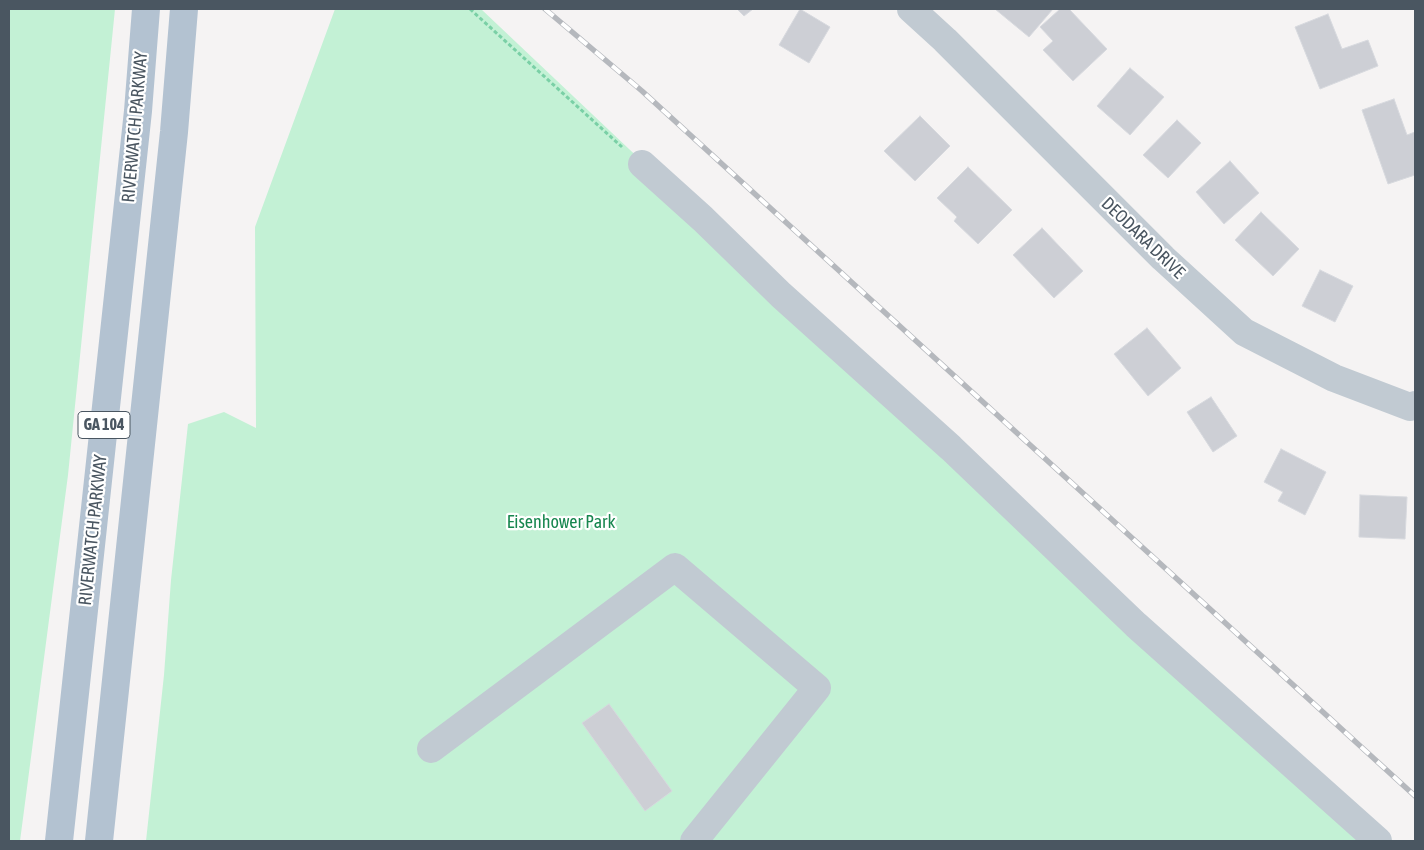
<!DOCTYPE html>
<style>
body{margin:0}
#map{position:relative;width:1424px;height:850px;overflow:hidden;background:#f5f3f3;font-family:"Asap Condensed",sans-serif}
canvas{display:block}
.frame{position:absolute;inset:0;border:10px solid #4a5661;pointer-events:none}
</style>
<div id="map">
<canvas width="1424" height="850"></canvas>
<div class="frame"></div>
</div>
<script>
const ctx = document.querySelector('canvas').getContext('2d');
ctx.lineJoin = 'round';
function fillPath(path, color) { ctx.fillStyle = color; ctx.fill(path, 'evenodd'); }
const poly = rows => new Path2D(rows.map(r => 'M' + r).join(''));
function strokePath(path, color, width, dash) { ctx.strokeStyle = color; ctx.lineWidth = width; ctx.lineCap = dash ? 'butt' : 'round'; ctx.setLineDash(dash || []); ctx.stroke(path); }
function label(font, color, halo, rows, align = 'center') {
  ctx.font = font + ' "Asap Condensed",sans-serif'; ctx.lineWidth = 4.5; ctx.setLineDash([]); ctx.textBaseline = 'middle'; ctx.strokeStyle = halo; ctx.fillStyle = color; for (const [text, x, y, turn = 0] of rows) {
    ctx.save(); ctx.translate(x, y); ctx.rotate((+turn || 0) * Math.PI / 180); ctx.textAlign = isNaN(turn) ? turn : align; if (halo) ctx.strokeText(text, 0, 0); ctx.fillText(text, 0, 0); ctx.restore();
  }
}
const green = poly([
 [9,9,115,9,68,475,20,841,9,841],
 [335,9,481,9,703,219,1382,841,146,841,164,675,171,580,188,424,224,412,256,428,255,227]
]);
const building = poly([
 [737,9,753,9,744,16,737,9],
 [800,9,830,27,809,63,779,45,800,9],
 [995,9,1053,9,1029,37,995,9],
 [1060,9,1069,9,1107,49,1073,81,1043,50,1053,41,1040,27,1060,9],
 [1328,14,1342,49,1368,40,1378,66,1320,89,1295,27,1328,14],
 [1130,68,1164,97,1130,135,1097,106,1130,68],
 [1394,99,1407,135,1415,132,1415,175,1388,184,1362,110,1394,99],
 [920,116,950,146,915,181,884,151,920,116],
 [1177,120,1201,143,1168,178,1143,155,1177,120],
 [1230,161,1259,193,1224,224,1196,192,1230,161],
 [968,167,1012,210,978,244,954,221,957,217,937,198,968,167],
 [1261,212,1299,249,1273,276,1235,240,1261,212],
 [1042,228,1083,271,1054,298,1013,255,1042,228],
 [1320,270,1353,286,1335,322,1302,306,1320,270],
 [1147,328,1181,368,1148,396,1114,354,1147,328],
 [1211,397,1237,436,1213,452,1187,412,1211,397],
 [1281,449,1326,472,1305,515,1278,501,1283,492,1264,482,1281,449],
 [1360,495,1407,497,1405,539,1359,537,1360,495],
 [609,704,672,791,645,811,582,723,609,704]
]);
const path = poly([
 [470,9,622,147]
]);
const minor = poly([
 [911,9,945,40,1163,258,1244,332,1334,378,1410,407,1415,405],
 [642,164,703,219,781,295,951,448,1136,625,1378,841],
 [431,749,675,567,817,688,694,841]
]);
const major = poly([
 [59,841,138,111,146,9],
 [99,841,174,132,184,9]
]);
const rail = poly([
 [545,9,642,91,1415,796]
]);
const shields = [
 [104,425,52]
];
const shieldNames = [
 ["GA 104",104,425]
];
const streetNames = [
 ["RIVERWATCH PARKWAY",135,127,-85],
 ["DEODARA DRIVE",1143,238,44],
 ["RIVERWATCH PARKWAY",93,530,-84]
];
const parkNames = [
 ["Eisenhower Park",561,522]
];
fillPath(green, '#c3f1d5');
fillPath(building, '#cdcfd5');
strokePath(building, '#d7d9de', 1);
strokePath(path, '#7ad0a6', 3, [4, 2.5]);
strokePath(minor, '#c1cad2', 28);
strokePath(major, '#b3c2d1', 28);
strokePath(rail, '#b5b8bd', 5.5);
strokePath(rail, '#fff', 4, [11]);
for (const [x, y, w] of shields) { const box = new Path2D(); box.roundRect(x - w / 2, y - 13.5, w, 27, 4); ctx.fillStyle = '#fff'; ctx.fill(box); strokePath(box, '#4a5661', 1); }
label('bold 16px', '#4a5661', null, shieldNames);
label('18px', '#4a5661', '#fff', streetNames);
label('18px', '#17864f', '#fff', parkNames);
</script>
